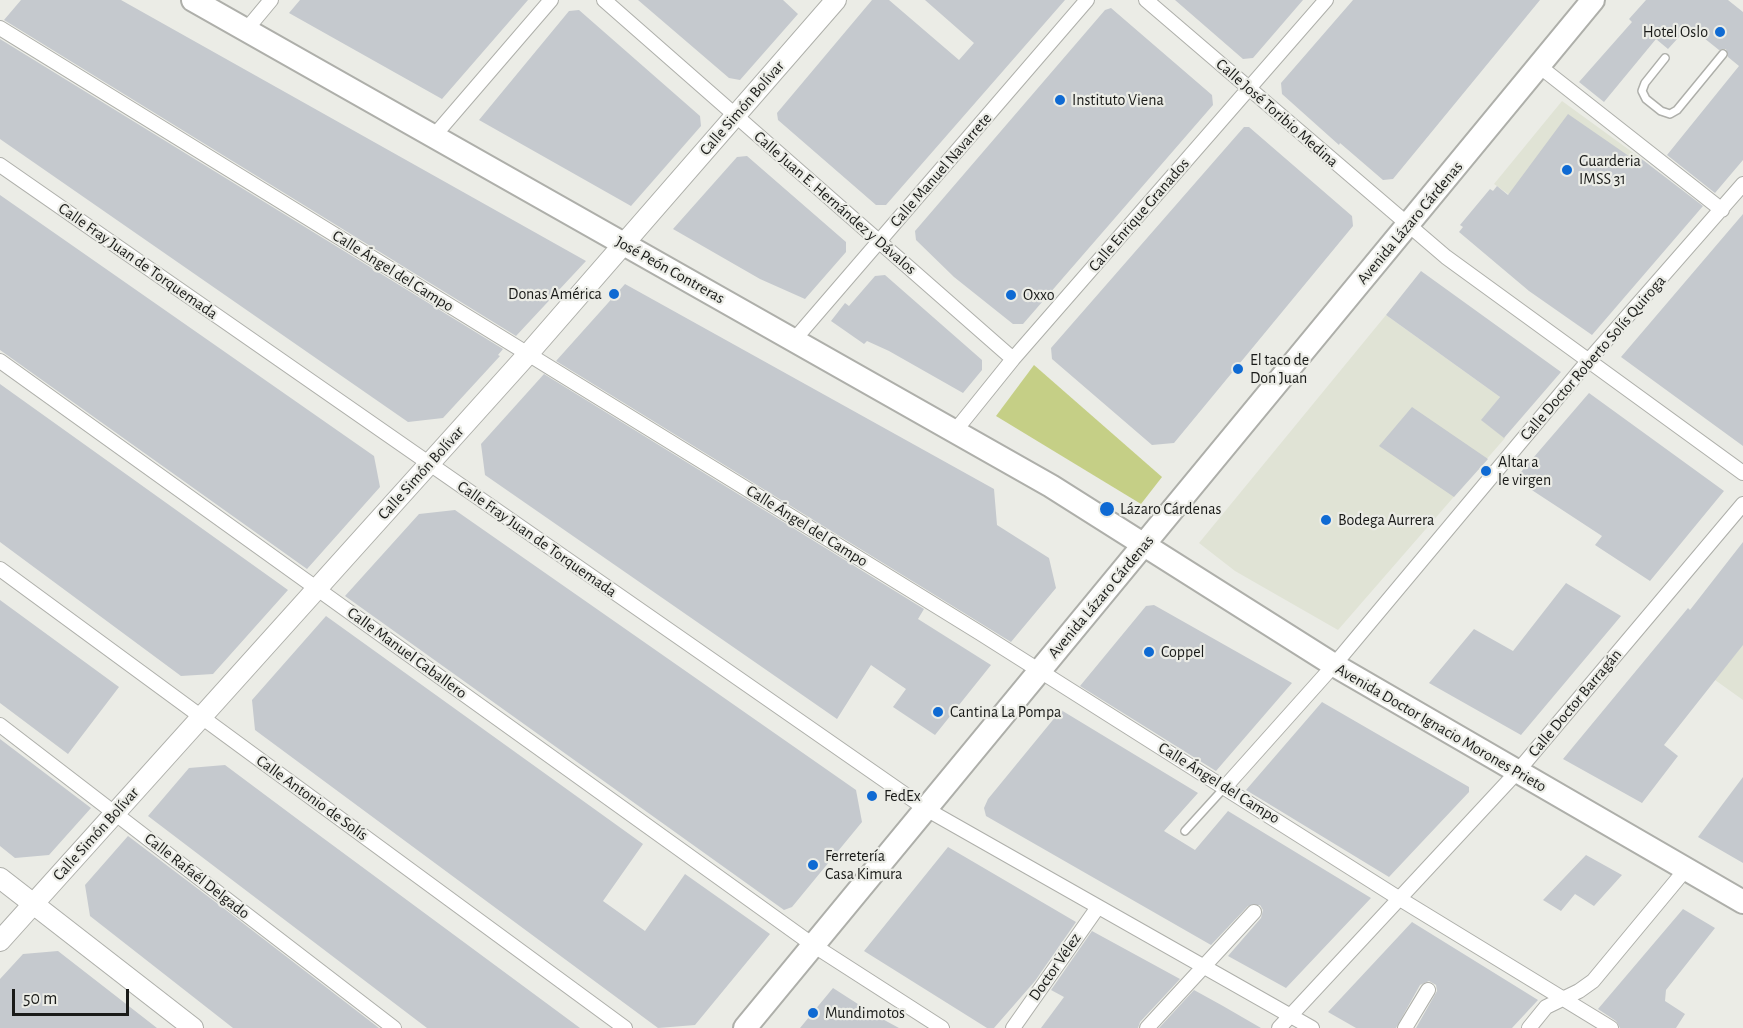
<!DOCTYPE html>
<meta charset="utf-8">
<style>
body{margin:0}
#map{position:relative;width:1743px;height:1028px;overflow:hidden;background:#ebece6;font-family:"Alegreya Sans",sans-serif}
canvas{display:block}
.scale{position:absolute;left:12px;top:989px;width:117px;height:27px;box-sizing:border-box;border:3px solid #1a1b19;border-top:0;padding-left:8px;font-size:18px;line-height:21px;white-space:nowrap;color:#1a1b19;-webkit-text-stroke:4px #ebece6;paint-order:stroke}
</style>
<div id="map">
<canvas width="1743" height="1028"></canvas>
<div class="scale">50 m</div>
</div>
<script>
const ctx = document.querySelector('canvas').getContext('2d');
ctx.lineJoin = 'round';
function fillPath(path, color) { ctx.fillStyle = color; ctx.fill(path, 'evenodd'); }
const poly = rows => new Path2D(rows.map(r => 'M' + r).join(''));
function strokePath(path, color, width, dash) { ctx.strokeStyle = color; ctx.lineWidth = width; ctx.lineCap = dash ? 'butt' : 'round'; ctx.setLineDash(dash || []); ctx.stroke(path); }
function label(font, color, halo, rows, align = 'center') {
  ctx.font = font + ' "Alegreya Sans",sans-serif'; ctx.lineWidth = 4.5; ctx.setLineDash([]); ctx.textBaseline = 'middle'; ctx.strokeStyle = halo; ctx.fillStyle = color; for (const [text, x, y, turn = 0] of rows) {
    ctx.save(); ctx.translate(x, y); ctx.rotate((+turn || 0) * Math.PI / 180); ctx.textAlign = isNaN(turn) ? turn : align; if (halo) ctx.strokeText(text, 0, 0); ctx.fillText(text, 0, 0); ctx.restore();
  }
}
const built = poly([
 [1562,101,1639,157,1572,239,1494,184],
 [1386,315,1500,397,1482,420,1505,438,1338,630,1235,571,1199,543],
 [1743,644,1743,700,1715,680]
]);
const green = poly([
 [1034,365,1162,477,1141,504,996,416]
]);
const building = poly([
 [21,0,121,0,586,261,516,336,4,20],
 [300,0,528,0,442,99,289,13],
 [638,0,783,0,798,14,740,80,729,78],
 [872,0,889,0,959,60,974,43,925,0,1065,0,886,205,876,205,778,120,777,113],
 [1175,0,1303,0,1253,58,1243,59],
 [1353,0,1540,0,1393,179,1383,180,1340,143,1339,145,1282,94,1281,83],
 [1646,0,1728,0,1743,12,1743,160,1715,193,1667,155,1739,66,1728,57,1726,49,1719,50,1689,26,1668,49,1656,39,1604,102,1579,82,1632,22,1629,19],
 [1111,8,1212,95,1213,105,1023,324,1013,324,954,277,916,240,915,231,1105,10],
 [579,10,700,116,701,126,631,206,479,120,569,11],
 [0,39,503,349,498,355,500,356,443,418,408,422,0,139],
 [1568,114,1636,161,1639,157,1703,206,1592,335,1529,291,1459,232,1463,227,1460,225,1490,189,1493,191,1497,186,1508,195],
 [1244,127,1249,127,1352,216,1353,226,1174,443,1152,445,1052,359,1051,348],
 [747,156,846,242,846,252,805,299,760,279,673,229,737,157],
 [0,195,374,456,380,487,307,569,0,350],
 [1743,214,1743,446,1621,357],
 [1421,271,1561,372,1504,438,1481,420,1500,397,1386,315],
 [885,275,982,360,982,370,963,393,889,351,867,341,864,344,831,321,845,303,849,306,875,276],
 [625,284,994,489,997,525,1049,558,1056,588,1011,642,556,361],
 [544,374,924,609,918,619,991,665,935,735,893,707,906,689,871,665,837,719,485,475,481,444],
 [0,384,288,590,213,674,181,676,0,542],
 [1589,393,1724,491,1650,581,1595,545,1602,536,1515,479],
 [1412,407,1488,459,1454,497,1379,446],
 [455,510,856,790,862,822,792,907,784,910,345,596,419,514],
 [1743,542,1743,645,1664,745,1678,756,1642,803,1563,759,1688,608,1690,610],
 [1566,583,1621,616,1521,735,1429,683,1474,629,1513,651],
 [0,600,119,687,68,754,0,703],
 [1154,605,1292,683,1216,771,1080,686,1146,606],
 [326,616,643,844,603,901,645,931,685,874,770,934,695,1025,658,1028,255,730,252,700],
 [1322,702,1469,787,1469,792,1389,877,1246,790],
 [1061,710,1198,793,1164,831,1195,850,1228,811,1371,898,1286,988,1228,956,1261,918,1263,910,1260,905,1248,906,1211,945,986,816,984,808,988,799],
 [0,739,91,808,49,855,15,858,0,846],
 [225,765,300,821,580,1028,427,1028,148,816,189,768],
 [1743,777,1743,863,1698,837],
 [128,836,222,907,379,1028,233,1028,90,916,85,885],
 [948,847,1076,922,1035,981,994,1028,987,1028,864,951],
 [1586,855,1622,875,1594,906,1575,894,1561,911,1543,900],
 [1683,909,1715,928,1666,990,1665,1001,1685,1014,1676,1028,1620,1028,1616,1021,1598,1009],
 [1412,922,1538,1000,1512,1028,1416,1028,1437,991,1436,985,1429,981,1420,985,1396,1028,1356,1028,1328,1012],
 [1092,931,1180,979,1140,1022,1138,1028,1041,1028,1064,997,1051,990],
 [58,951,157,1028,0,1028,0,979,23,954],
 [833,988,875,1015,899,1028,800,1028],
 [1194,990,1223,1006,1261,1028,1159,1028]
]);
const lane = poly([
 [1665,58,1645,83,1642,91,1646,99,1661,111,1670,114,1677,110,1723,54],
 [1185,831,1225,787]
]);
const street = poly([
 [604,0,1013,359],
 [1146,0,1446,257,1743,473],
 [0,28,980,633,1400,899,1611,1028],
 [246,30,271,0],
 [1539,66,1722,210],
 [434,136,551,0],
 [0,165,926,809,1312,1028],
 [794,340,1087,0],
 [0,361,813,945,942,1028],
 [955,431,1013,359,1326,0],
 [0,569,625,1028],
 [0,725,394,1028],
 [1225,787,1334,665,1589,360,1743,184],
 [1013,1028,1098,907],
 [1147,1028,1254,912],
 [1279,1028,1517,772,1743,504],
 [1405,1028,1428,990],
 [1529,1028,1546,1007,1579,991,1593,981,1686,869]
]);
const secondary = poly([
 [0,878,193,1028],
 [0,941,528,354,836,0]
]);
const primary = poly([
 [193,0,1051,486,1334,665,1743,902],
 [745,1028,1593,0]
]);
const markers = [
 [1720,32,6,"#0f6ad3"],
 [1060,100,6,"#0f6ad3"],
 [1567,170,6,"#0f6ad3"],
 [614,294,6,"#0f6ad3"],
 [1011,295,6,"#0f6ad3"],
 [1238,369,6,"#0f6ad3"],
 [1486,471,6,"#0f6ad3"],
 [1107,509,8,"#0f6ad3"],
 [1326,520,6,"#0f6ad3"],
 [1149,652,6,"#0f6ad3"],
 [938,712,6,"#0f6ad3"],
 [872,796,6,"#0f6ad3"],
 [813,865,6,"#0f6ad3"],
 [813,1013,6,"#0f6ad3"]
];
const poiNames = [
 ["Hotel Oslo",1708,32,"right"],
 ["Instituto Viena",1072,100],
 ["Guarderia",1579,161],
 ["IMSS 31",1579,179],
 ["Donas América",602,294,"right"],
 ["Oxxo",1023,295],
 ["El taco de",1250,360],
 ["Don Juan",1250,378],
 ["Altar a",1498,462],
 ["le virgen",1498,480],
 ["Lázaro Cárdenas",1120,509],
 ["Bodega Aurrera",1338,520],
 ["Coppel",1161,652],
 ["Cantina La Pompa",950,712],
 ["FedEx",884,796],
 ["Ferretería",825,856],
 ["Casa Kimura",825,874],
 ["Mundimotos",825,1013]
];
const streetNames = [
 ["Calle Simón Bolívar",742,108,-49],
 ["Calle José Toribio Medina",1277,113,41],
 ["Calle Manuel Navarrete",941,170,-49],
 ["Calle Juan E. Hernández y Dávalos",835,203,41],
 ["Calle Enrique Granados",1139,215,-49],
 ["Avenida Lázaro Cárdenas",1410,223,-50],
 ["Calle Fray Juan de Torquemada",138,261,35],
 ["José Peón Contreras",670,270,29],
 ["Calle Ángel del Campo",393,271,32],
 ["Calle Doctor Roberto Solís Quiroga",1593,358,-49],
 ["Calle Simón Bolívar",421,473,-48],
 ["Calle Ángel del Campo",807,526,32],
 ["Calle Fray Juan de Torquemada",537,539,35],
 ["Avenida Lázaro Cárdenas",1101,597,-50],
 ["Calle Manuel Caballero",407,653,36],
 ["Calle Doctor Barragán",1575,703,-50],
 ["Avenida Doctor Ignacio Morones Prieto",1441,728,30],
 ["Calle Ángel del Campo",1219,783,32],
 ["Calle Antonio de Solís",312,798,36],
 ["Calle Simón Bolívar",96,834,-48],
 ["Calle Rafaél Delgado",197,876,38],
 ["Doctor Vélez",1055,967,-55]
];
fillPath(built, '#e0e3d5');
fillPath(green, '#c5cf86');
fillPath(building, '#c5c9ce');
strokePath(lane, '#aeafaa', 10);
strokePath(street, '#aeafaa', 16);
strokePath(secondary, '#aeafaa', 22);
strokePath(primary, '#aeafaa', 26);
strokePath(lane, '#fff', 7);
strokePath(street, '#fff', 14);
strokePath(secondary, '#fff', 20);
strokePath(primary, '#fff', 22);
for (const [x, y, r, color] of markers) { const dot = new Path2D(); dot.arc(x, y, r, 0, 2 * Math.PI); ctx.fillStyle = color; ctx.fill(dot); strokePath(dot, '#ebece6', 2); }
label('16px', '#1a1b19', '#ebece6', poiNames, 'left');
label('16px', '#1a1b19', '#ebece6', streetNames);
</script>
